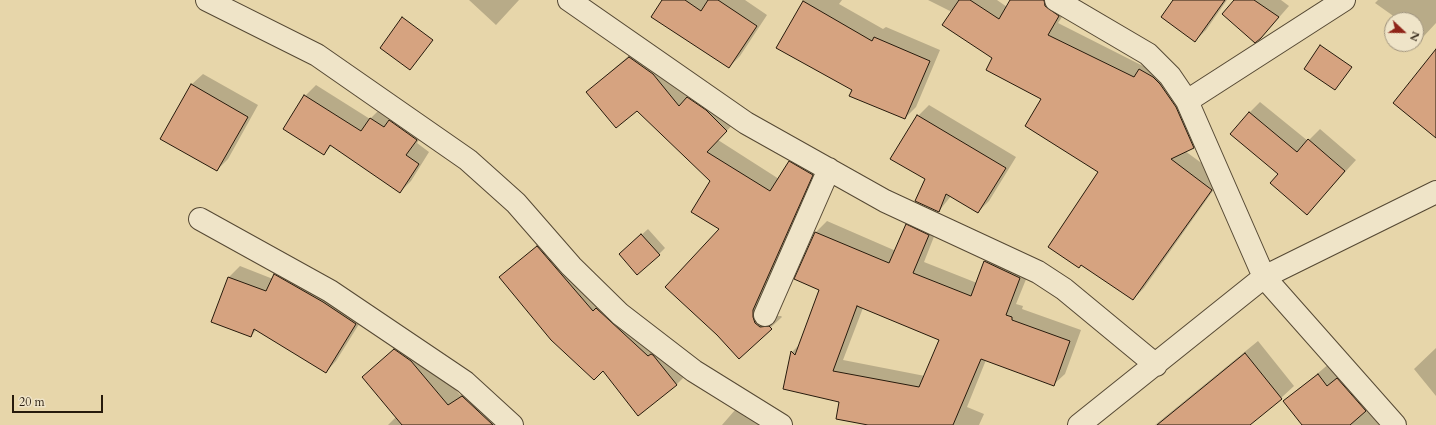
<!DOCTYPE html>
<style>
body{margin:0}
#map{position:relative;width:1436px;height:425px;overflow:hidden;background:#e7d6aa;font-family:Cardo,serif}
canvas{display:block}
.north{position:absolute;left:1384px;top:12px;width:40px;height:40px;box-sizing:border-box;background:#efe4c8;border:1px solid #9f937d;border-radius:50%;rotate:112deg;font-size:11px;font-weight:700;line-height:16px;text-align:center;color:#261a0c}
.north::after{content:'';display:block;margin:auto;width:14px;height:18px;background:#8f2418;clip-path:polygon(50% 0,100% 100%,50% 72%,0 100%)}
.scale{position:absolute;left:12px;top:395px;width:91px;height:18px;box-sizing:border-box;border:2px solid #261a0c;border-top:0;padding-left:5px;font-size:12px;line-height:14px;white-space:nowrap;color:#261a0c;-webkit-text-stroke:3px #efe4c8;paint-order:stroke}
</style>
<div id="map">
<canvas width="1436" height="425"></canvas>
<div class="north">N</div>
<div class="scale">20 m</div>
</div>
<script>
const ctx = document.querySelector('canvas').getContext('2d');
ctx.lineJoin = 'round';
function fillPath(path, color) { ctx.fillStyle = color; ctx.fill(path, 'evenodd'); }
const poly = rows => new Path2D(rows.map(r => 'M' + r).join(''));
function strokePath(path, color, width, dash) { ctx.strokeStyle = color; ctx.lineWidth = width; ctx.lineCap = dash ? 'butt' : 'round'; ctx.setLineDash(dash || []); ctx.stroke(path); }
const shadow = poly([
 [469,0,519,0,496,25],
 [663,0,745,0,767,15,740,56,729,67],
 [804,0,842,0,839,4,883,29,886,27,940,50,916,107,905,118,778,47],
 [928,0,997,0,1007,7,1011,0,1063,0,1070,5,1058,23,1143,66,1151,58,1204,136,1193,147,1185,151,1222,178,1144,288,1133,299,1099,171,1042,99,994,57,952,12],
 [1174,0,1227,0,1206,30,1195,41],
 [1235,0,1281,0,1289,6,1261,38],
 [1378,0,1436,0,1436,23,1423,37,1416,32,1416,20,1399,20,1375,3],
 [640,46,738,119,718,140,779,179,789,162,800,151,823,163,772,316,781,316,782,317,739,357,720,229,711,181,637,109,587,92],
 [203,74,258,105,228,159,217,170,191,85],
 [316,85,370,119,382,107,427,128,417,143,429,152,411,181,400,192,332,145,324,154,305,96],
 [1260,102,1308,141,1320,129,1356,160,1307,214,1280,174,1249,113],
 [929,105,1016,157,989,201,978,212,951,196,939,211,926,179,918,116],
 [918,214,939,224,924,262,977,283,985,261,996,250,1031,267,1016,304,1023,306,1022,309,1081,330,1065,374,1054,384,986,360,967,407,984,414,979,425,874,425,840,401,784,388,792,352,800,344,821,290,796,279,816,232,827,221,896,251,907,225],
 [863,308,941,339,925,376,843,360],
 [648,229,665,248,659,254,626,249],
 [549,236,687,374,676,385,603,370,501,277],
 [286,264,366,313,336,361,326,372,257,329,251,336,212,322,229,277,240,266,273,279],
 [406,339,422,350,460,395,473,385,510,425,388,425,396,417,363,377],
 [1258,341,1294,386,1281,398,1248,425,1155,425],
 [1436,348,1436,396,1414,369],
 [1330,363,1367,409,1380,425,1304,425,1285,401],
 [742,402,774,425,722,425]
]);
const building = poly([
 [662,0,685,0,701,11,708,0,718,0,757,26,729,68,651,17,662,0],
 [959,0,970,0,999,19,1010,0,1044,0,1045,6,1059,16,1048,35,1134,77,1139,69,1153,77,1160,84,1176,107,1194,148,1171,159,1212,190,1133,300,1081,265,1079,268,1048,247,1098,172,1025,126,1041,99,986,70,992,58,942,25,959,0],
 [1173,0,1225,0,1195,42,1161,17,1173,0],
 [1234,0,1254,0,1279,17,1261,38,1255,43,1222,14,1234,0],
 [803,1,872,41,874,37,930,61,905,119,849,96,852,90,776,48,803,1],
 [402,17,433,40,410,70,380,48,402,17],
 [1320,45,1352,67,1335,90,1304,69,1320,45],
 [1436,49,1436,138,1393,103,1436,49],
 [629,57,653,74,679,106,687,97,706,110,727,131,707,152,770,191,789,161,813,175,753,310,753,317,755,323,760,327,769,326,772,329,739,359,717,335,665,287,719,229,691,212,710,181,637,111,616,128,586,92,629,57],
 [191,84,248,117,217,171,160,139,191,84],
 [304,95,361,131,370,118,384,127,389,120,417,140,406,155,419,164,400,193,330,145,324,155,283,129,304,95],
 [1249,112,1297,152,1308,139,1345,171,1307,215,1270,183,1278,174,1230,134,1249,112],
 [917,115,1006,168,978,213,946,194,939,212,915,201,925,179,890,159,917,115],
 [906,224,929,235,913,273,971,296,984,261,1020,278,1006,315,1012,317,1012,320,1070,341,1054,386,981,359,953,425,868,425,836,419,839,402,783,389,791,351,795,355,819,290,794,279,815,232,889,263,906,224],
 [857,306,939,340,919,387,833,371,857,306],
 [641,234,660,255,637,275,619,254,641,234],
 [537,246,593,311,596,308,648,356,651,354,653,355,677,385,638,416,603,371,594,380,551,340,499,277,537,246],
 [274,274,323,302,356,324,326,373,254,329,251,337,211,322,228,277,266,291,274,274],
 [394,349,411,361,448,405,462,396,493,425,402,425,362,377,394,349],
 [1245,353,1282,399,1250,425,1157,425,1245,353],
 [1318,374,1327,386,1337,378,1366,411,1350,425,1302,425,1283,401,1318,374]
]);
const minor = poly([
 [207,0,317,55,468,160,516,203,571,266,620,314,694,371,781,425],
 [569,0,746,123,885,201,1038,272,1064,289,1156,365],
 [1056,0,1148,54,1170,76,1187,101,1264,277,1395,425],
 [1187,101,1344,0],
 [200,219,330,291,465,382,512,425],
 [765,315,829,169],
 [1079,425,1264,277,1436,192]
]);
fillPath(shadow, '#0003');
fillPath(building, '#d6a380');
strokePath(building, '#261a0c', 1);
strokePath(minor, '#564934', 24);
strokePath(minor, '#efe4c8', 22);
</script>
